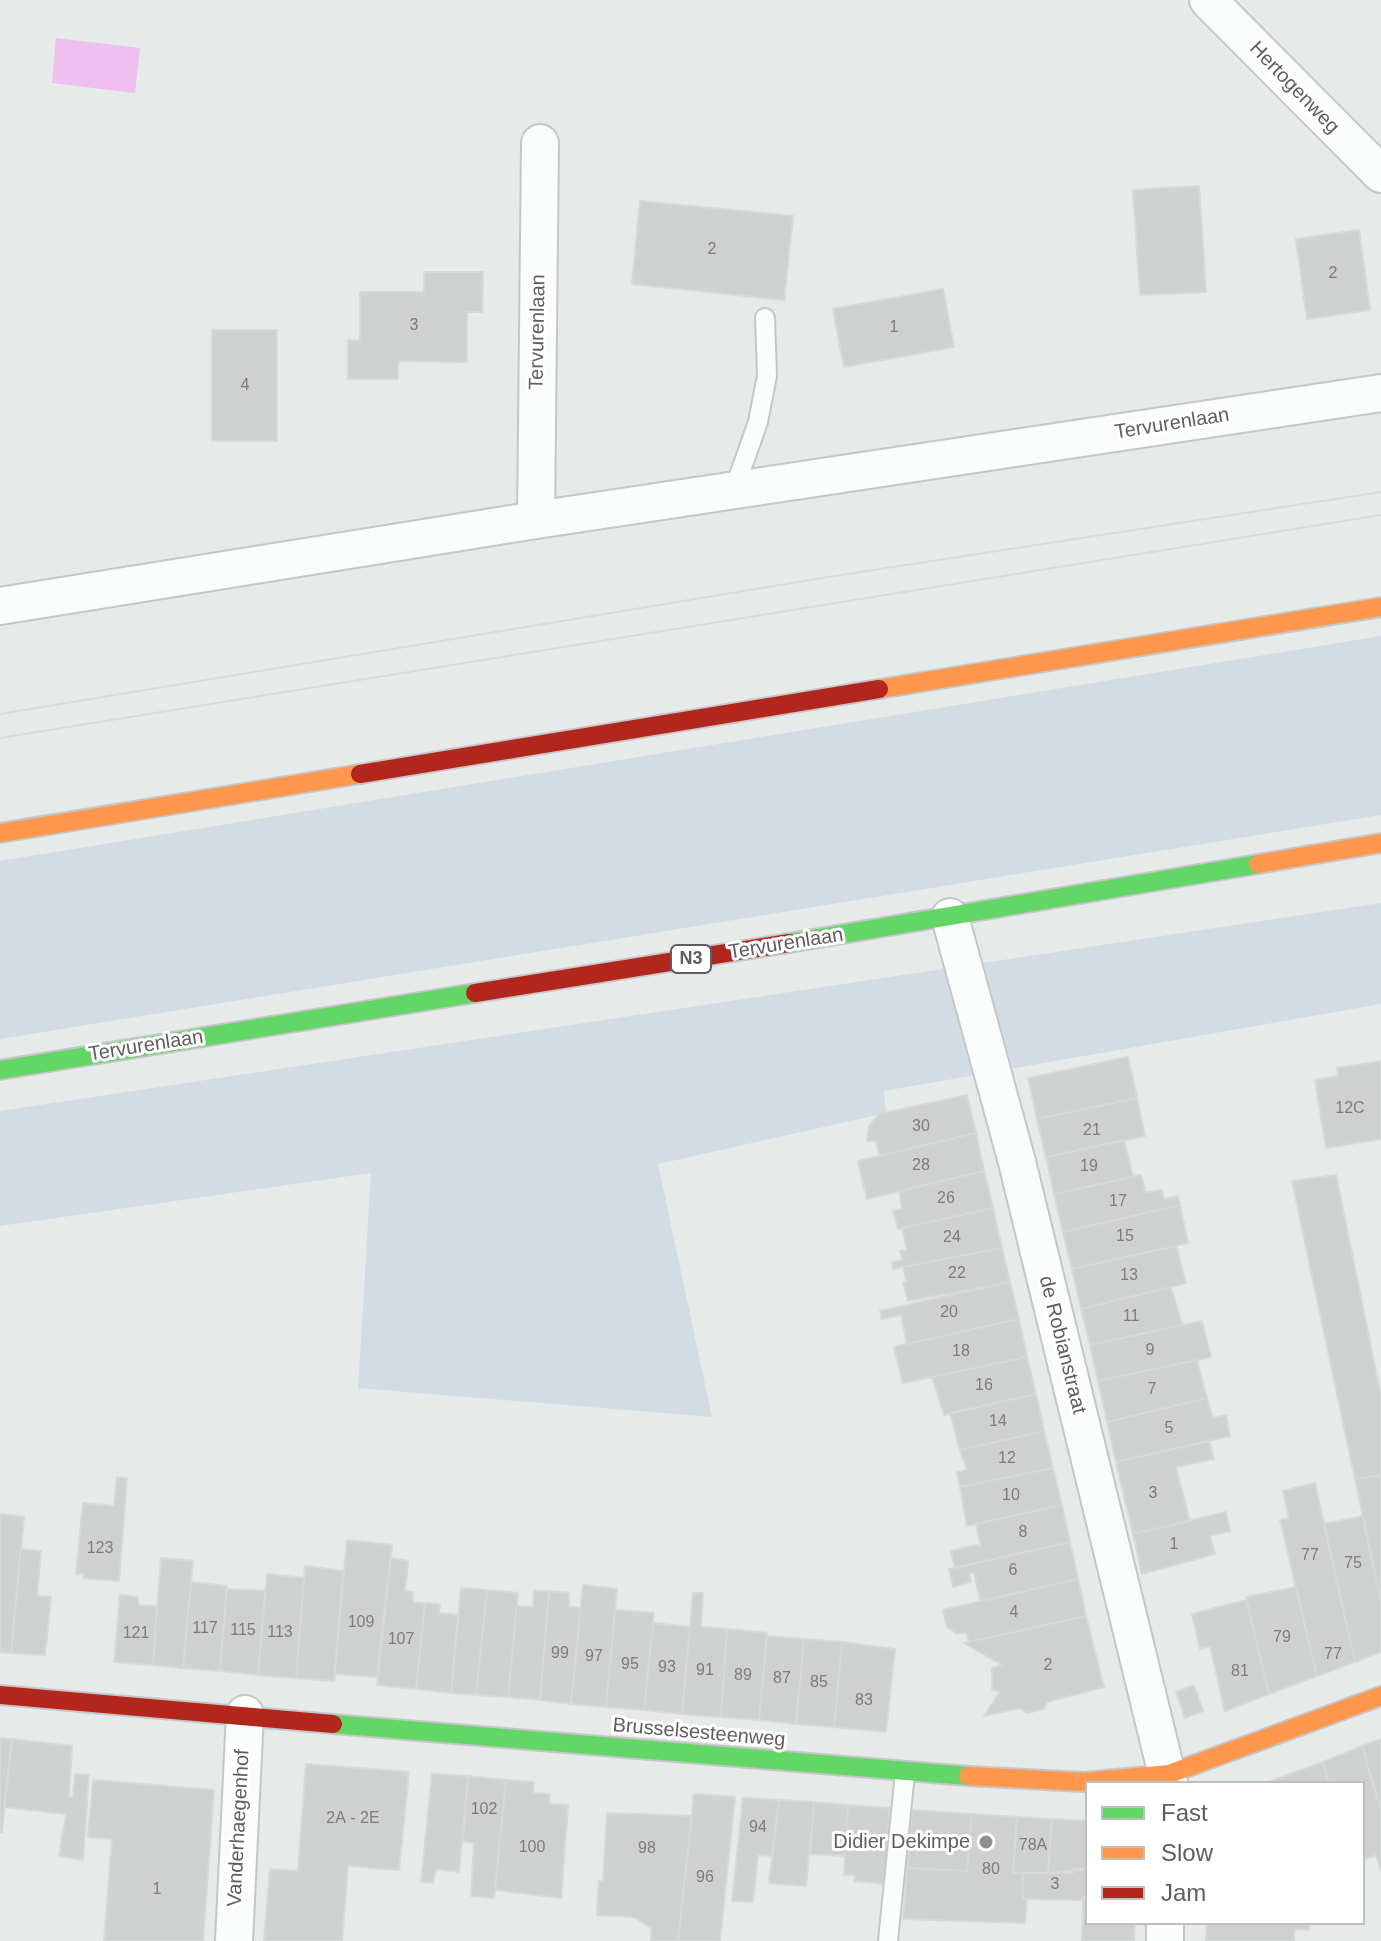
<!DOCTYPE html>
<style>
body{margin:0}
#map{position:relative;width:1381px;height:1941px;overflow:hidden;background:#e6eae8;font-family:Helvetica,sans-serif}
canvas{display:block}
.legend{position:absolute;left:1085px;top:1781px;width:280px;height:144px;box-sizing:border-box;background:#fff;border:2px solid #c0bec0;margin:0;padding:10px 14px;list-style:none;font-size:24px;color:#625c62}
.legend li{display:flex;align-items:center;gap:16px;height:40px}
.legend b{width:40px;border:2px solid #c0bec0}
</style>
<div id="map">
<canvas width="1381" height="1941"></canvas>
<ul class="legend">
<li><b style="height:10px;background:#63d668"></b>Fast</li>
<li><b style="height:10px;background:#ff974d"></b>Slow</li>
<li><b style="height:10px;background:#b3261e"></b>Jam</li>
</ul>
</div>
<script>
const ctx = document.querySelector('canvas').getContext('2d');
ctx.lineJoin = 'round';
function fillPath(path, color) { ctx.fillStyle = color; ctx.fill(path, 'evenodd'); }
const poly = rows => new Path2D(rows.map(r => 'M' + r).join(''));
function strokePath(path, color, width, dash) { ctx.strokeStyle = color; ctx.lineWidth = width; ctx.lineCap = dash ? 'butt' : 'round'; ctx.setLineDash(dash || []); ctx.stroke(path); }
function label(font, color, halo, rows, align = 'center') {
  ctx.font = font + ' Helvetica,sans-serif'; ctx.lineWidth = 6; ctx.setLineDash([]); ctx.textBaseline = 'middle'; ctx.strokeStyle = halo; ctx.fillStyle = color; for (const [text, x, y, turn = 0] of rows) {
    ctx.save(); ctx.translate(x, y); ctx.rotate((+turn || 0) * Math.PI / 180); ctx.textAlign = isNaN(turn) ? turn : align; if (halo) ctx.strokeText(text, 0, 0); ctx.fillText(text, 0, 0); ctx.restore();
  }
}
const green = poly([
 [1381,636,1381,815,0,1039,0,861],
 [1381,903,1381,1004,884,1091,886,1113,658,1164,712,1417,358,1388,371,1173,0,1226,0,1111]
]);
const water = poly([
 [56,38,140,48,135,93,52,83]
]);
const building = poly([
 [1199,186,1206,292,1140,295,1133,190,1199,186],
 [640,201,793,216,784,300,632,284,640,201],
 [1359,230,1370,310,1307,319,1296,239,1359,230],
 [424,272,483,272,482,312,467,312,467,362,398,361,398,379,348,379,348,340,360,341,360,292,424,292,424,272],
 [943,289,954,347,844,367,833,309,943,289],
 [212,330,277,330,277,441,212,441,212,330],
 [1128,1057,1137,1098,1037,1119,1028,1078,1128,1057],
 [1381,1061,1381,1139,1326,1148,1315,1080,1338,1076,1337,1068,1381,1061],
 [967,1095,976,1133,879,1156,876,1140,867,1141,869,1126,879,1114,967,1095],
 [1137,1098,1145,1136,1046,1157,1037,1119,1137,1098],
 [976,1133,984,1171,867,1199,858,1161,976,1133],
 [1124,1140,1133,1177,1054,1194,1046,1157,1124,1140],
 [984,1171,993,1208,898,1229,893,1211,902,1209,899,1191,984,1171],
 [1141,1175,1146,1193,1161,1190,1164,1199,1178,1196,1180,1205,1063,1232,1054,1194,1141,1175],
 [1336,1175,1381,1396,1381,1475,1355,1479,1292,1181,1336,1175],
 [1180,1205,1188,1243,1072,1269,1063,1232,1180,1205],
 [993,1208,1002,1248,893,1269,892,1262,902,1260,900,1251,907,1250,902,1228,993,1208],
 [1176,1246,1186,1283,1081,1309,1072,1269,1176,1246],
 [1002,1248,1010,1282,908,1301,903,1283,907,1282,903,1267,1002,1248],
 [1010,1282,1019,1319,907,1344,901,1315,882,1319,880,1311,1010,1282],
 [1171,1287,1182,1325,1090,1345,1081,1309,1171,1287],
 [1019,1319,1027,1357,903,1383,894,1347,1019,1319],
 [1202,1321,1211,1357,1098,1381,1090,1345,1202,1321],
 [1027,1357,1036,1394,944,1415,932,1377,1027,1357],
 [1197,1360,1207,1398,1107,1422,1098,1381,1197,1360],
 [1036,1394,1044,1431,960,1450,950,1413,1036,1394],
 [1207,1398,1213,1418,1226,1415,1230,1436,1116,1462,1107,1422,1207,1398],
 [1044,1431,1053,1468,960,1487,957,1472,967,1470,960,1450,1044,1431],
 [1209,1441,1214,1459,1176,1467,1190,1521,1133,1534,1116,1462,1209,1441],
 [1053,1468,1062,1505,967,1526,960,1487,1053,1468],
 [1381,1475,1381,1603,1355,1479,1381,1475],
 [117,1477,127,1478,119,1581,83,1578,84,1574,76,1574,83,1503,114,1506,117,1477],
 [1315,1483,1355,1662,1317,1676,1280,1520,1289,1518,1283,1491,1315,1483],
 [1062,1505,1070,1542,955,1568,951,1551,976,1545,981,1547,976,1524,1062,1505],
 [1226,1512,1230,1531,1210,1536,1215,1554,1142,1574,1133,1534,1226,1512],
 [0,1514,24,1517,11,1653,0,1652,0,1514],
 [1363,1516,1381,1603,1381,1652,1355,1662,1324,1524,1363,1516],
 [347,1540,392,1545,377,1677,336,1674,334,1681,347,1540],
 [1070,1542,1078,1579,980,1601,974,1572,969,1574,971,1582,953,1587,949,1569,1070,1542],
 [21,1549,41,1551,37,1596,51,1597,45,1655,11,1653,21,1549],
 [161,1558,193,1561,183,1668,153,1665,161,1558],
 [391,1558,408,1561,405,1591,413,1592,413,1602,425,1603,416,1689,377,1685,391,1558],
 [305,1566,343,1571,334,1681,296,1678,305,1566],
 [267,1574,304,1578,296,1678,258,1675,267,1574],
 [1078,1579,1086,1616,969,1642,966,1632,957,1634,947,1627,943,1610,1078,1579],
 [191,1582,227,1586,220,1671,183,1668,191,1582],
 [583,1585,617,1589,606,1707,571,1704,583,1585],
 [1296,1587,1317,1676,1269,1694,1246,1597,1296,1587],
 [461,1588,487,1590,476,1695,451,1693,461,1588],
 [227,1589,265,1591,258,1675,220,1671,227,1589],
 [487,1590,518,1593,508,1697,476,1695,487,1590],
 [534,1591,549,1591,540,1700,508,1697,517,1606,533,1607,534,1591],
 [549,1591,569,1593,569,1607,581,1608,571,1704,540,1700,549,1591],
 [693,1593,703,1593,701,1627,727,1629,721,1717,682,1714,693,1593],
 [120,1595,138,1597,139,1605,157,1606,153,1665,114,1662,120,1595],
 [1246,1600,1269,1694,1225,1711,1210,1646,1200,1649,1192,1614,1246,1600],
 [425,1603,440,1604,439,1613,458,1615,451,1693,416,1689,425,1603],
 [615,1610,654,1613,644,1710,606,1707,615,1610],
 [1086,1616,1104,1687,1047,1702,1044,1709,1027,1713,1020,1708,984,1716,1000,1692,992,1689,992,1668,1002,1665,964,1643,1086,1616],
 [653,1623,690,1627,682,1714,644,1710,653,1623],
 [727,1629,767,1633,759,1720,721,1717,727,1629],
 [767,1636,804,1639,796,1724,759,1720,767,1636],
 [804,1639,842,1642,834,1727,796,1724,804,1639],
 [842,1642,895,1649,886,1732,834,1727,842,1642],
 [1194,1685,1203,1711,1185,1718,1176,1692,1194,1685],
 [0,1738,12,1739,2,1832,0,1832,0,1738],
 [12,1739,72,1746,69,1797,73,1797,75,1774,89,1775,83,1860,59,1856,66,1814,4,1807,12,1739],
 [1381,1739,1381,1811,1362,1746,1381,1739],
 [1362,1746,1381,1811,1381,1871,1376,1855,1363,1860,1363,1783,1329,1783,1323,1762,1362,1746],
 [1323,1762,1329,1783,1265,1783,1323,1762],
 [306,1764,409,1772,399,1870,348,1866,342,1941,264,1941,270,1869,298,1871,306,1764],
 [432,1774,468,1776,459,1872,436,1869,433,1883,421,1882,432,1774],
 [468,1776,506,1780,494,1898,471,1896,474,1843,463,1841,468,1776],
 [93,1780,214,1790,203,1941,104,1941,112,1839,88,1837,93,1780],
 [506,1780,534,1782,533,1793,549,1794,550,1804,568,1805,561,1898,495,1890,506,1780],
 [694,1794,735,1797,720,1941,678,1941,694,1794],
 [743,1798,779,1800,772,1856,758,1855,753,1902,732,1901,743,1798],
 [779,1800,814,1802,806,1886,769,1883,779,1800],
 [814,1802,848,1805,845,1856,810,1854,814,1802],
 [848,1805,890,1808,884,1884,854,1881,855,1875,844,1875,848,1805],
 [912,1810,972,1814,967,1871,907,1868,912,1810],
 [607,1813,692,1816,678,1941,651,1941,651,1928,634,1917,597,1915,599,1881,603,1881,607,1813],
 [972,1814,1017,1817,1013,1873,1023,1873,1023,1899,1027,1898,1025,1923,903,1919,907,1868,967,1871,972,1814],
 [1017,1817,1052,1819,1048,1873,1013,1873,1017,1817],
 [1052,1819,1087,1821,1087,1869,1048,1873,1052,1819],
 [1073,1869,1087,1869,1087,1896,1083,1900,1023,1899,1023,1873,1073,1873,1073,1869],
 [1083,1896,1087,1896,1087,1923,1135,1923,1134,1941,1082,1941,1083,1896],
 [1207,1923,1309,1923,1309,1930,1294,1929,1294,1941,1206,1941,1207,1923]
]);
const lane = poly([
 [734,490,758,422,767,376,765,318],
 [888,1941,905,1773]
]);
const street = poly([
 [1208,0,1381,174],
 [536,520,540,143],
 [0,606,536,520,1381,393],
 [950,917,1017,1162,1169,1783],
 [234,1941,245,1714],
 [1165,1941,1165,1923]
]);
const fast = poly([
 [789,943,1258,864],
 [0,1070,475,993],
 [333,1724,968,1776]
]);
const slow = poly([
 [879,689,1381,607],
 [0,833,360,774],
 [1258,864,1381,843],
 [968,1776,1084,1782,1169,1774,1381,1696]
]);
const jam = poly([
 [360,774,879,689],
 [475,993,789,943],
 [0,1695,333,1724]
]);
const tram = poly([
 [0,714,828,577,1381,492],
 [0,738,1381,515]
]);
const markers = [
 [986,1842,8,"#908e91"]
];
const numberNames = [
 ["2",712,250],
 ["2",1333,274],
 ["3",414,326],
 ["1",894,328],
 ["4",245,386],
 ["12C",1350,1109],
 ["30",921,1127],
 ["21",1092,1131],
 ["28",921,1166],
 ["19",1089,1167],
 ["26",946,1199],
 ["17",1118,1202],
 ["15",1125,1237],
 ["24",952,1238],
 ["22",957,1274],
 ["13",1129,1276],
 ["20",949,1313],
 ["11",1131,1317],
 ["9",1150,1351],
 ["18",961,1352],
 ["16",984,1386],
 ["7",1152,1390],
 ["14",998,1422],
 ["5",1169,1429],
 ["12",1007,1459],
 ["3",1153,1494],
 ["10",1011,1496],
 ["8",1023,1533],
 ["1",1174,1545],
 ["123",100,1549],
 ["77",1310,1556],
 ["75",1353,1564],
 ["6",1013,1571],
 ["4",1014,1613],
 ["109",361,1623],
 ["117",205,1629],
 ["115",243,1631],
 ["113",280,1633],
 ["121",136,1634],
 ["79",1282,1638],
 ["107",401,1640],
 ["99",560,1654],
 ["77",1333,1655],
 ["97",594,1657],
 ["95",630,1665],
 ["2",1048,1666],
 ["93",667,1668],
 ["91",705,1671],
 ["81",1240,1672],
 ["89",743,1676],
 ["87",782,1679],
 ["85",819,1683],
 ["83",864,1701],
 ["102",484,1810],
 ["2A - 2E",353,1819],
 ["94",758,1828],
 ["78A",1033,1846],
 ["100",532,1848],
 ["98",647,1849],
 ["80",991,1870],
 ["96",705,1878],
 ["3",1055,1885],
 ["1",157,1890]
];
const shields = [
 [691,959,40]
];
const shieldNames = [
 ["N3",691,959]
];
const streetNames = [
 ["Hertogenweg",1294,88,46],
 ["Tervurenlaan",538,332,-89],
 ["Tervurenlaan",1172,424,-9],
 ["Tervurenlaan",786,944,-9],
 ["Tervurenlaan",146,1046,-9],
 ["de Robianstraat",1062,1345,76],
 ["Brusselsesteenweg",699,1733,5],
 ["Vanderhaegenhof",239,1828,-87]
];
const poiNames = [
 ["Didier Dekimpe",970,1842]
];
fillPath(green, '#d3dce4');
fillPath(water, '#efbff0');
fillPath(building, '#ced1cf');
strokePath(building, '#d5dad6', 2);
strokePath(lane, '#c5c7c6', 22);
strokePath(street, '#c5c7c6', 40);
strokePath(fast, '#c6c6c6', 22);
strokePath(slow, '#c6c6c6', 22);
strokePath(jam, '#c6c6c6', 22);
strokePath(lane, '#fbfcfc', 18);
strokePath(street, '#fbfcfc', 36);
strokePath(fast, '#63d668', 18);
strokePath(slow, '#ff974d', 18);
strokePath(jam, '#b3261e', 18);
strokePath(tram, '#dadbda', 2);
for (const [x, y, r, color] of markers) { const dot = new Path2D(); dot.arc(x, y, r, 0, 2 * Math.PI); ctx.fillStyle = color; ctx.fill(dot); strokePath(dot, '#fff', 3); }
label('16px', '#7e7a7e', null, numberNames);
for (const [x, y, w] of shields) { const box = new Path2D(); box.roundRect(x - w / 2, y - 14, w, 28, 6); ctx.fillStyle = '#fff'; ctx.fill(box); strokePath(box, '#625c62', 2); }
label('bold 18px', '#625c62', null, shieldNames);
label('20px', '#625c62', '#fff', streetNames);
label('20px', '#625c62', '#fff', poiNames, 'right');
</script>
